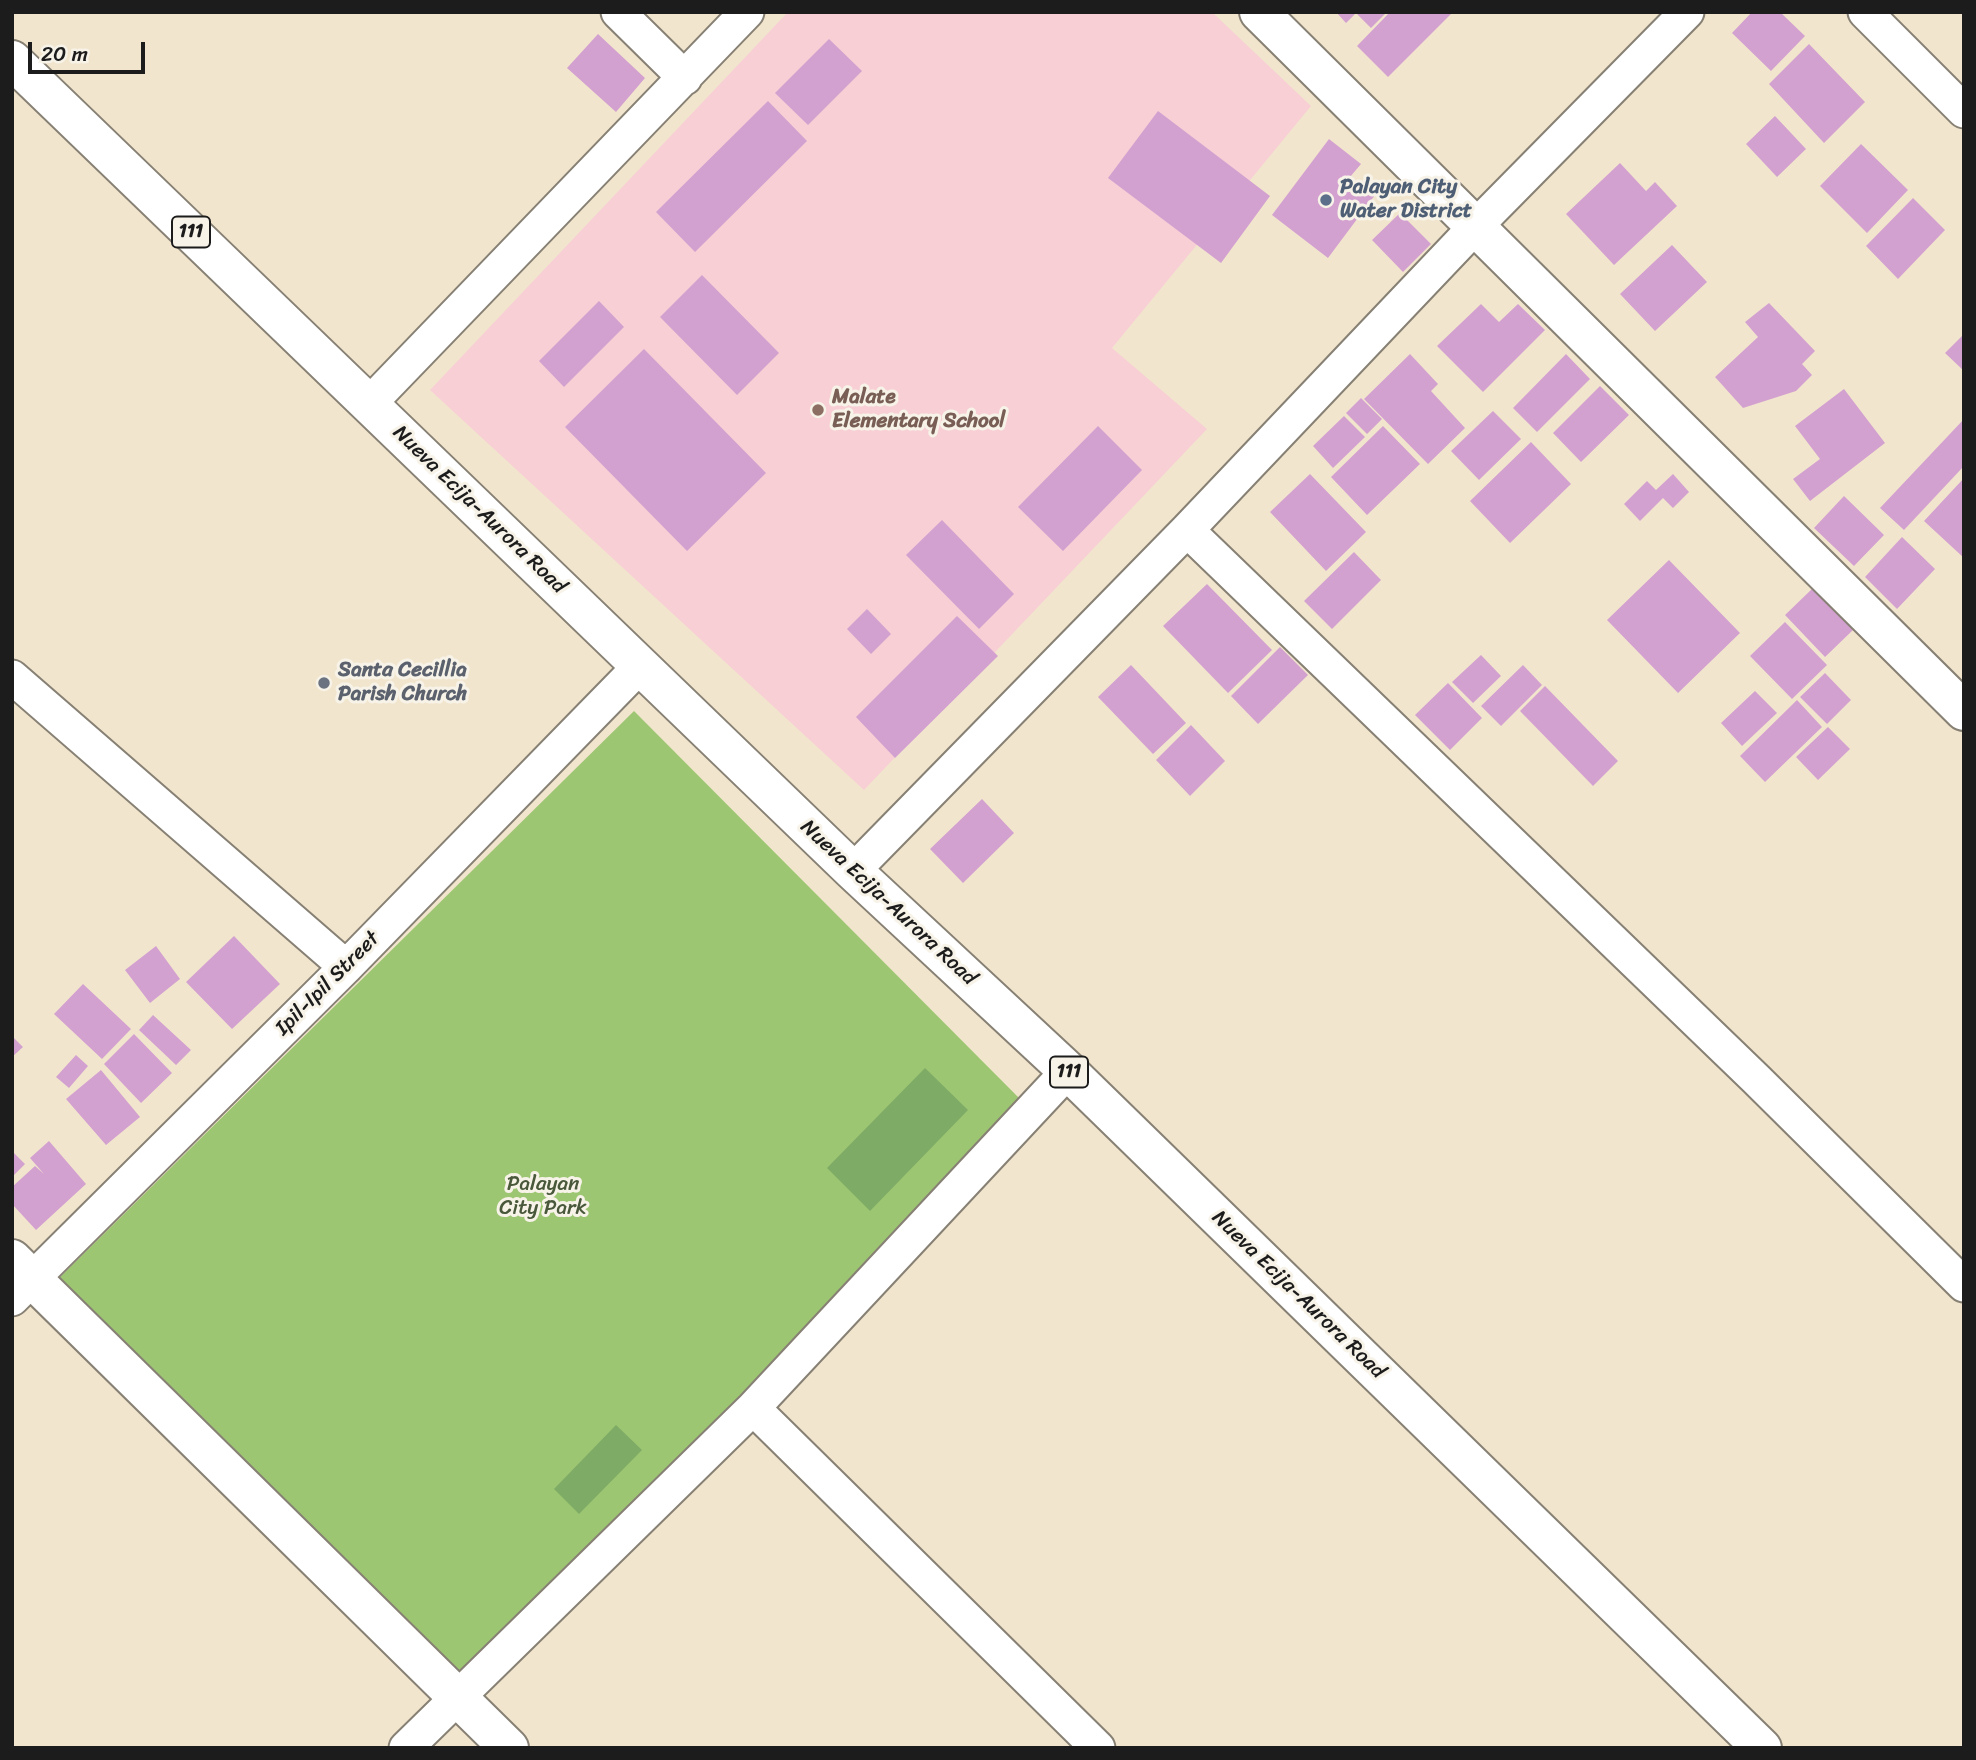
<!DOCTYPE html>
<style>
body{margin:0}
#map{position:relative;width:1976px;height:1760px;overflow:hidden;background:#f2e5cd;font-family:Sriracha,sans-serif}
canvas{display:block}
.frame{position:absolute;inset:0;border:14px solid #1c1c1c;pointer-events:none}
.scale{position:absolute;left:28px;top:42px;width:117px;height:32px;box-sizing:border-box;border:4px solid #1c1c1c;border-top:0;padding-left:9px;font-size:21px;line-height:24px;white-space:nowrap;color:#1c1c1c;-webkit-text-stroke:5px #f7f3e8;paint-order:stroke}
</style>
<div id="map">
<canvas width="1976" height="1760"></canvas>
<div class="frame"></div>
<div class="scale">20 m</div>
</div>
<script>
const ctx = document.querySelector('canvas').getContext('2d');
ctx.lineJoin = 'round';
function fillPath(path, color) { ctx.fillStyle = color; ctx.fill(path, 'evenodd'); }
const poly = rows => new Path2D(rows.map(r => 'M' + r).join(''));
function strokePath(path, color, width, dash) { ctx.strokeStyle = color; ctx.lineWidth = width; ctx.lineCap = dash ? 'butt' : 'round'; ctx.setLineDash(dash || []); ctx.stroke(path); }
function label(font, color, halo, rows, align = 'center') {
  ctx.font = font + ' Sriracha,sans-serif'; ctx.lineWidth = 6; ctx.setLineDash([]); ctx.textBaseline = 'middle'; ctx.strokeStyle = halo; ctx.fillStyle = color; for (const [text, x, y, turn = 0] of rows) {
    ctx.save(); ctx.translate(x, y); ctx.rotate((+turn || 0) * Math.PI / 180); ctx.textAlign = isNaN(turn) ? turn : align; if (halo) ctx.strokeText(text, 0, 0); ctx.fillText(text, 0, 0); ctx.restore();
  }
}
const built = poly([
 [788,12,1212,12,1311,106,1112,348,1207,429,864,790,430,390]
]);
const green = poly([
 [634,711,1022,1101,748,1390,455,1675,56,1281]
]);
const forest = poly([
 [925,1068,968,1110,870,1211,827,1168],
 [616,1425,642,1450,579,1514,554,1489]
]);
const building = poly([
 [1336,12,1387,12,1371,28,1356,13,1346,23],
 [1390,12,1451,14,1388,77,1357,46],
 [1752,12,1780,12,1805,36,1771,71,1732,33],
 [598,34,645,78,616,112,567,68],
 [829,39,862,71,808,125,775,93],
 [1809,44,1865,102,1824,143,1769,84],
 [768,101,807,141,695,252,656,212],
 [1158,111,1270,196,1221,263,1108,178],
 [1775,116,1806,149,1777,177,1746,144],
 [1329,139,1361,164,1350,177,1375,195,1328,258,1272,215],
 [1861,144,1908,190,1867,233,1820,186],
 [1620,163,1646,191,1655,182,1677,206,1614,265,1566,214],
 [1913,198,1945,230,1898,279,1866,246],
 [1400,213,1431,244,1403,272,1372,240],
 [1672,245,1707,282,1655,331,1620,294],
 [702,275,779,353,737,395,660,317],
 [599,301,624,327,564,387,539,361],
 [1769,303,1815,351,1802,364,1812,375,1796,391,1743,408,1715,377,1758,337,1745,322],
 [1481,304,1499,322,1518,304,1545,330,1483,392,1437,346],
 [1964,334,1964,371,1945,353],
 [644,349,766,473,687,551,565,427],
 [1410,354,1438,384,1431,391,1465,428,1428,464,1364,399],
 [1566,354,1590,379,1537,432,1513,408],
 [1600,386,1629,415,1581,462,1553,433],
 [1844,389,1885,443,1810,501,1793,479,1820,459,1795,426],
 [1361,398,1382,419,1367,434,1346,413],
 [1493,411,1521,439,1479,480,1451,451],
 [1344,416,1365,437,1333,468,1313,446],
 [1964,419,1964,466,1904,530,1880,508],
 [1098,426,1142,470,1063,551,1018,507],
 [1383,426,1420,464,1367,515,1331,477],
 [1531,442,1571,484,1510,543,1470,501],
 [1310,474,1366,532,1326,571,1270,512],
 [1673,474,1689,492,1673,508,1663,498,1640,521,1624,504,1647,481,1656,490],
 [1964,478,1964,558,1924,521],
 [1844,496,1884,535,1854,566,1814,528],
 [942,520,1014,594,979,629,906,555],
 [1902,537,1935,569,1897,609,1865,577],
 [1354,552,1381,580,1332,629,1304,601],
 [1669,560,1740,633,1678,693,1607,620],
 [1207,584,1272,650,1228,693,1163,626],
 [1813,588,1853,630,1825,657,1785,615],
 [867,609,891,634,871,654,847,629],
 [957,616,998,656,895,758,856,717],
 [1785,622,1827,665,1792,699,1750,656],
 [1280,647,1308,675,1258,724,1231,696],
 [1481,655,1501,676,1473,703,1452,682],
 [1131,665,1186,723,1153,754,1098,697],
 [1523,665,1542,685,1501,726,1481,706],
 [1825,673,1851,700,1827,724,1800,697],
 [1448,683,1482,718,1450,750,1415,715],
 [1545,686,1618,761,1593,786,1520,711],
 [1755,691,1777,713,1742,746,1721,723],
 [1797,700,1822,727,1765,782,1740,756],
 [1191,725,1225,761,1190,796,1156,760],
 [1828,727,1850,749,1818,780,1796,757],
 [982,799,1014,833,963,883,930,849],
 [234,936,280,984,232,1029,186,982],
 [156,946,180,979,150,1003,125,970],
 [83,984,131,1029,102,1059,54,1014],
 [153,1015,191,1050,176,1065,139,1030],
 [134,1034,172,1073,141,1103,104,1064],
 [12,1036,23,1047,12,1057],
 [76,1055,88,1066,69,1088,56,1077],
 [101,1070,140,1117,106,1145,66,1099],
 [49,1141,86,1184,36,1230,12,1204,12,1187,35,1166,44,1174,30,1158],
 [12,1151,25,1164,12,1177]
]);
const minor = poly([
 [618,12,685,78],
 [1865,12,1964,111],
 [369,404,747,12],
 [1187,530,1756,1079,1964,1285],
 [12,677,346,967],
 [853,871,1187,530,1476,226,1687,12],
 [12,1299,346,967,640,666],
 [753,1408,1098,1748],
 [406,1748,753,1408,1068,1071]
]);
const tertiary = poly([
 [1259,12,1964,711],
 [12,1259,509,1748]
]);
const primary = poly([
 [12,60,853,871,1068,1071,1762,1748]
]);
const markers = [
 [1326,200,7,"#5c6f8a"],
 [818,410,7,"#8d6e63"],
 [324,683,7,"#6b7280"]
];
const shields = [
 [191,232,38],
 [1069,1072,38]
];
const shieldNames = [
 ["111",191,232],
 ["111",1069,1072]
];
const serviceNames = [
 ["Palayan City",1340,188],
 ["Water District",1340,212]
];
const educationNames = [
 ["Malate",832,398],
 ["Elementary School",832,422]
];
const streetNames = [
 ["Nueva Ecija-Aurora Road",479,510,44],
 ["Nueva Ecija-Aurora Road",888,903,43],
 ["Ipil-Ipil Street",328,984,-45],
 ["Nueva Ecija-Aurora Road",1298,1295,44]
];
const worshipNames = [
 ["Santa Cecillia",338,671],
 ["Parish Church",338,695]
];
const parkNames = [
 ["Palayan",543,1185],
 ["City Park",543,1209]
];
fillPath(built, '#f7cfd5');
fillPath(green, '#9dc673');
fillPath(forest, '#7eab65');
fillPath(building, '#d3a1d0');
strokePath(minor, '#878074', 37);
strokePath(tertiary, '#878074', 42);
strokePath(primary, '#878074', 42);
strokePath(minor, '#fff', 33);
strokePath(tertiary, '#fff', 38);
strokePath(primary, '#fff', 38);
for (const [x, y, r, color] of markers) { const dot = new Path2D(); dot.arc(x, y, r, 0, 2 * Math.PI); ctx.fillStyle = color; ctx.fill(dot); strokePath(dot, '#f7f3e8', 2.5); }
for (const [x, y, w] of shields) { const box = new Path2D(); box.roundRect(x - w / 2, y - 15.5, w, 31, 5); ctx.fillStyle = '#f7f3e8'; ctx.fill(box); strokePath(box, '#1c1c1c', 2); }
label('bold 19px', '#1c1c1c', null, shieldNames);
label('bold 21px', '#4e5e75', '#f7f3e8', serviceNames, 'left');
label('bold 21px', '#785e54', '#f7f3e8', educationNames, 'left');
label('21px', '#1c1c1c', '#f7f3e8', streetNames);
label('bold 21px', '#5b616d', '#f7f3e8', worshipNames, 'left');
label('21px', '#49583a', '#f7f3e8', parkNames);
</script>
